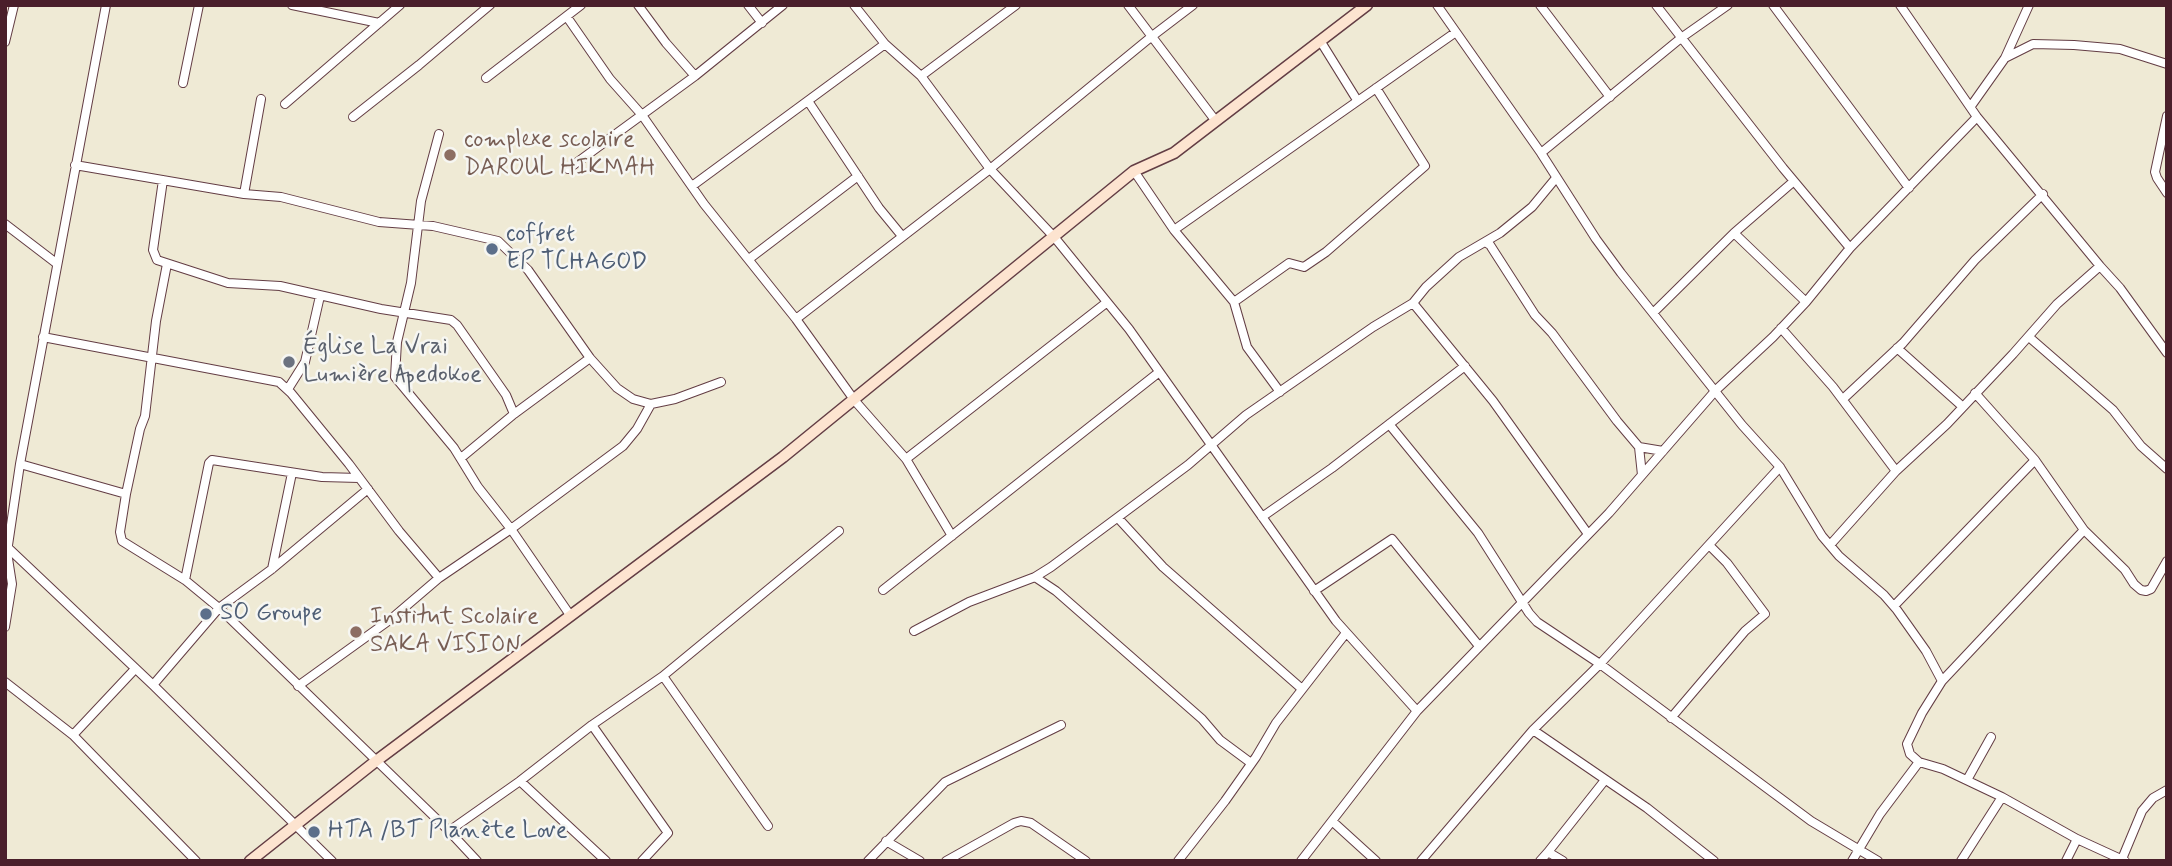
<!DOCTYPE html>
<meta charset="utf-8">
<style>
body{margin:0}
#map{position:relative;width:2172px;height:866px;overflow:hidden;background:#efead5;font-family:Mynerve,sans-serif}
canvas{display:block}
.frame{position:absolute;inset:0;border:7px solid #4a1f2b;pointer-events:none}
</style>
<div id="map">
<canvas width="2172" height="866"></canvas>
<div class="frame"></div>
</div>
<script>
const ctx = document.querySelector('canvas').getContext('2d');
ctx.lineJoin = 'round';
const poly = rows => new Path2D(rows.map(r => 'M' + r).join(''));
function strokePath(path, color, width, dash) { ctx.strokeStyle = color; ctx.lineWidth = width; ctx.lineCap = dash ? 'butt' : 'round'; ctx.setLineDash(dash || []); ctx.stroke(path); }
function label(font, color, halo, rows, align = 'center') {
  ctx.font = font + ' Mynerve,sans-serif'; ctx.lineWidth = 5; ctx.setLineDash([]); ctx.textBaseline = 'middle'; ctx.strokeStyle = halo; ctx.fillStyle = color; for (const [text, x, y, turn = 0] of rows) {
    ctx.save(); ctx.translate(x, y); ctx.rotate((+turn || 0) * Math.PI / 180); ctx.textAlign = isNaN(turn) ? turn : align; if (halo) ctx.strokeText(text, 0, 0); ctx.fillText(text, 0, 0); ctx.restore();
  }
}
const street = poly([
 [292,5,379,23],
 [638,5,666,43,695,76],
 [748,5,762,23],
 [854,5,885,44,921,76,990,169,1055,238,1129,329,1336,621,1417,711],
 [1128,5,1215,120],
 [1437,5,1541,153,1596,239,1621,273,1742,425,1780,467,1822,536,1839,556,1884,595,1897,610,1926,651,1942,681],
 [1540,5,1610,97],
 [1656,5,1783,168,1850,248],
 [1773,5,1909,188],
 [1900,5,1977,117,2100,266,2120,288,2167,353],
 [567,17,610,79,642,115,704,204,796,319,855,401,906,459,952,536],
 [5,42,14,5],
 [1321,42,1357,100],
 [2005,58,2033,44,2074,45,2120,49,2167,64],
 [921,76,1016,5],
 [486,78,581,5],
 [183,83,199,5],
 [808,101,879,208,902,236],
 [285,104,400,5],
 [1971,106,2005,58,2029,5],
 [2167,116,2155,172,2157,178,2167,193],
 [353,117,419,65,490,5],
 [439,134,421,201,411,283,397,342,395,377,454,448,478,487,511,529,570,615],
 [1541,153,1681,38,1728,5],
 [75,165,244,194,281,197,379,222,433,226,498,241,528,270,590,358,617,388,633,399,651,404],
 [568,169,695,76,783,5],
 [1134,171,1174,230,1234,302,1247,347,1280,392],
 [163,180,153,250,157,260,228,283,280,286,381,309,451,320,457,325,506,395,514,414],
 [692,186,885,44],
 [244,194,261,99],
 [5,224,56,263],
 [1174,230,1456,32],
 [1734,233,1806,302],
 [1485,242,1490,245,1535,315,1552,333,1617,421,1639,447,1663,451],
 [749,259,858,176],
 [167,264,156,321,145,416,140,429,126,494,120,532,122,541,185,580,219,608,449,831,477,861],
 [1234,302,1289,263,1304,267,1326,252,1425,166,1376,88],
 [1413,303,1493,401,1588,534],
 [1653,313,1734,233,1794,181],
 [796,319,990,169,1151,37,1193,5],
 [1781,328,1833,387,1896,471],
 [43,337,279,382,291,393,349,464,399,531,439,578],
 [2029,337,2113,410,2141,446,2167,469],
 [1897,348,1963,407],
 [288,389,305,362,320,296],
 [1975,393,2035,460,2084,530,2125,570,2134,584,2141,590,2146,591,2151,589,2167,561],
 [1843,399,1903,343,1975,260,2043,194],
 [1389,424,1478,533,1529,613,1537,622,1600,664,1811,821,1878,861],
 [1639,447,1642,475],
 [461,458,514,414,590,358],
 [906,459,1106,303],
 [20,464,126,494],
 [1262,517,1332,468,1465,366],
 [1118,518,1163,567,1302,689],
 [5,545,153,685,332,861],
 [1830,545,1896,471,1947,424,2013,354,2057,304,2100,266],
 [272,569,292,473],
 [1035,577,1056,591,1202,719,1220,740,1251,763],
 [185,580,209,463,212,460,322,477,359,478],
 [883,590,1158,373],
 [1314,591,1392,539,1479,646],
 [1894,606,2035,460],
 [5,627,12,584,7,552,20,464,106,5],
 [914,631,969,602,1035,577,1051,567,1188,465,1246,415,1373,327,1413,303,1426,287,1459,257,1500,233,1532,207,1556,178],
 [663,676,768,826],
 [5,682,73,735,196,861],
 [153,685,219,608,272,569,368,489],
 [298,686,391,619,439,578,511,529,623,446,637,429,651,404,675,399,721,382],
 [1671,718,1745,631,1765,614,1727,563,1709,545],
 [592,725,668,833,642,861],
 [1533,730,1647,808,1714,861],
 [73,735,135,669],
 [1919,762,1910,754,1907,744,1922,713,1942,681,2084,530],
 [1967,780,1991,737],
 [520,781,606,861],
 [1332,821,1376,861],
 [449,831,520,781,592,725,663,676,839,531],
 [886,841,920,861],
 [1548,852,1605,780],
 [2122,859,2142,811,2153,798,2167,790],
 [868,861,945,782,1061,725],
 [946,861,1014,823,1021,821,1031,823,1086,861],
 [1178,861,1225,801,1256,757,1276,723,1346,633],
 [1301,861,1417,711,1609,513,1716,390,1773,337,1806,302,1850,248,1977,117],
 [1421,861,1533,730,1600,664,1780,467],
 [1540,861,1548,852,1563,861],
 [1852,861,1880,814,1919,762,1943,769,2002,797,2077,839,2125,861],
 [1961,861,2002,797],
 [2066,861,2077,839]
]);
const secondary = poly([
 [250,861,376,761,783,457,1134,171,1174,153,1367,5]
]);
const markers = [
 [450,155,7,"#8d6e63"],
 [492,249,7,"#5c6f8a"],
 [289,362,7,"#6b7280"],
 [206,614,7,"#5c6f8a"],
 [356,632,7,"#8d6e63"],
 [314,832,7,"#5c6f8a"]
];
const educationNames = [
 ["complexe scolaire",464,141],
 ["DAROUL HIKMAH",464,169],
 ["Institut Scolaire",370,618],
 ["SAKA VISION",370,646]
];
const serviceNames = [
 ["coffret",506,235],
 ["EP TCHAGOD",506,263],
 ["SO Groupe",220,614],
 ["HTA /BT Planète Love",328,832]
];
const worshipNames = [
 ["Église La Vrai",303,348],
 ["Lumière Apedokoe",303,376]
];
strokePath(street, '#633d44', 10);
strokePath(secondary, '#633d44', 13);
strokePath(street, '#fff', 8);
strokePath(secondary, '#fde4d0', 10);
for (const [x, y, r, color] of markers) { const dot = new Path2D(); dot.arc(x, y, r, 0, 2 * Math.PI); ctx.fillStyle = color; ctx.fill(dot); strokePath(dot, '#f6f6f2', 2.5); }
label('24px', '#785e54', '#f6f6f2', educationNames, 'left');
label('24px', '#4e5e75', '#f6f6f2', serviceNames, 'left');
label('24px', '#5b616d', '#f6f6f2', worshipNames, 'left');
</script>
